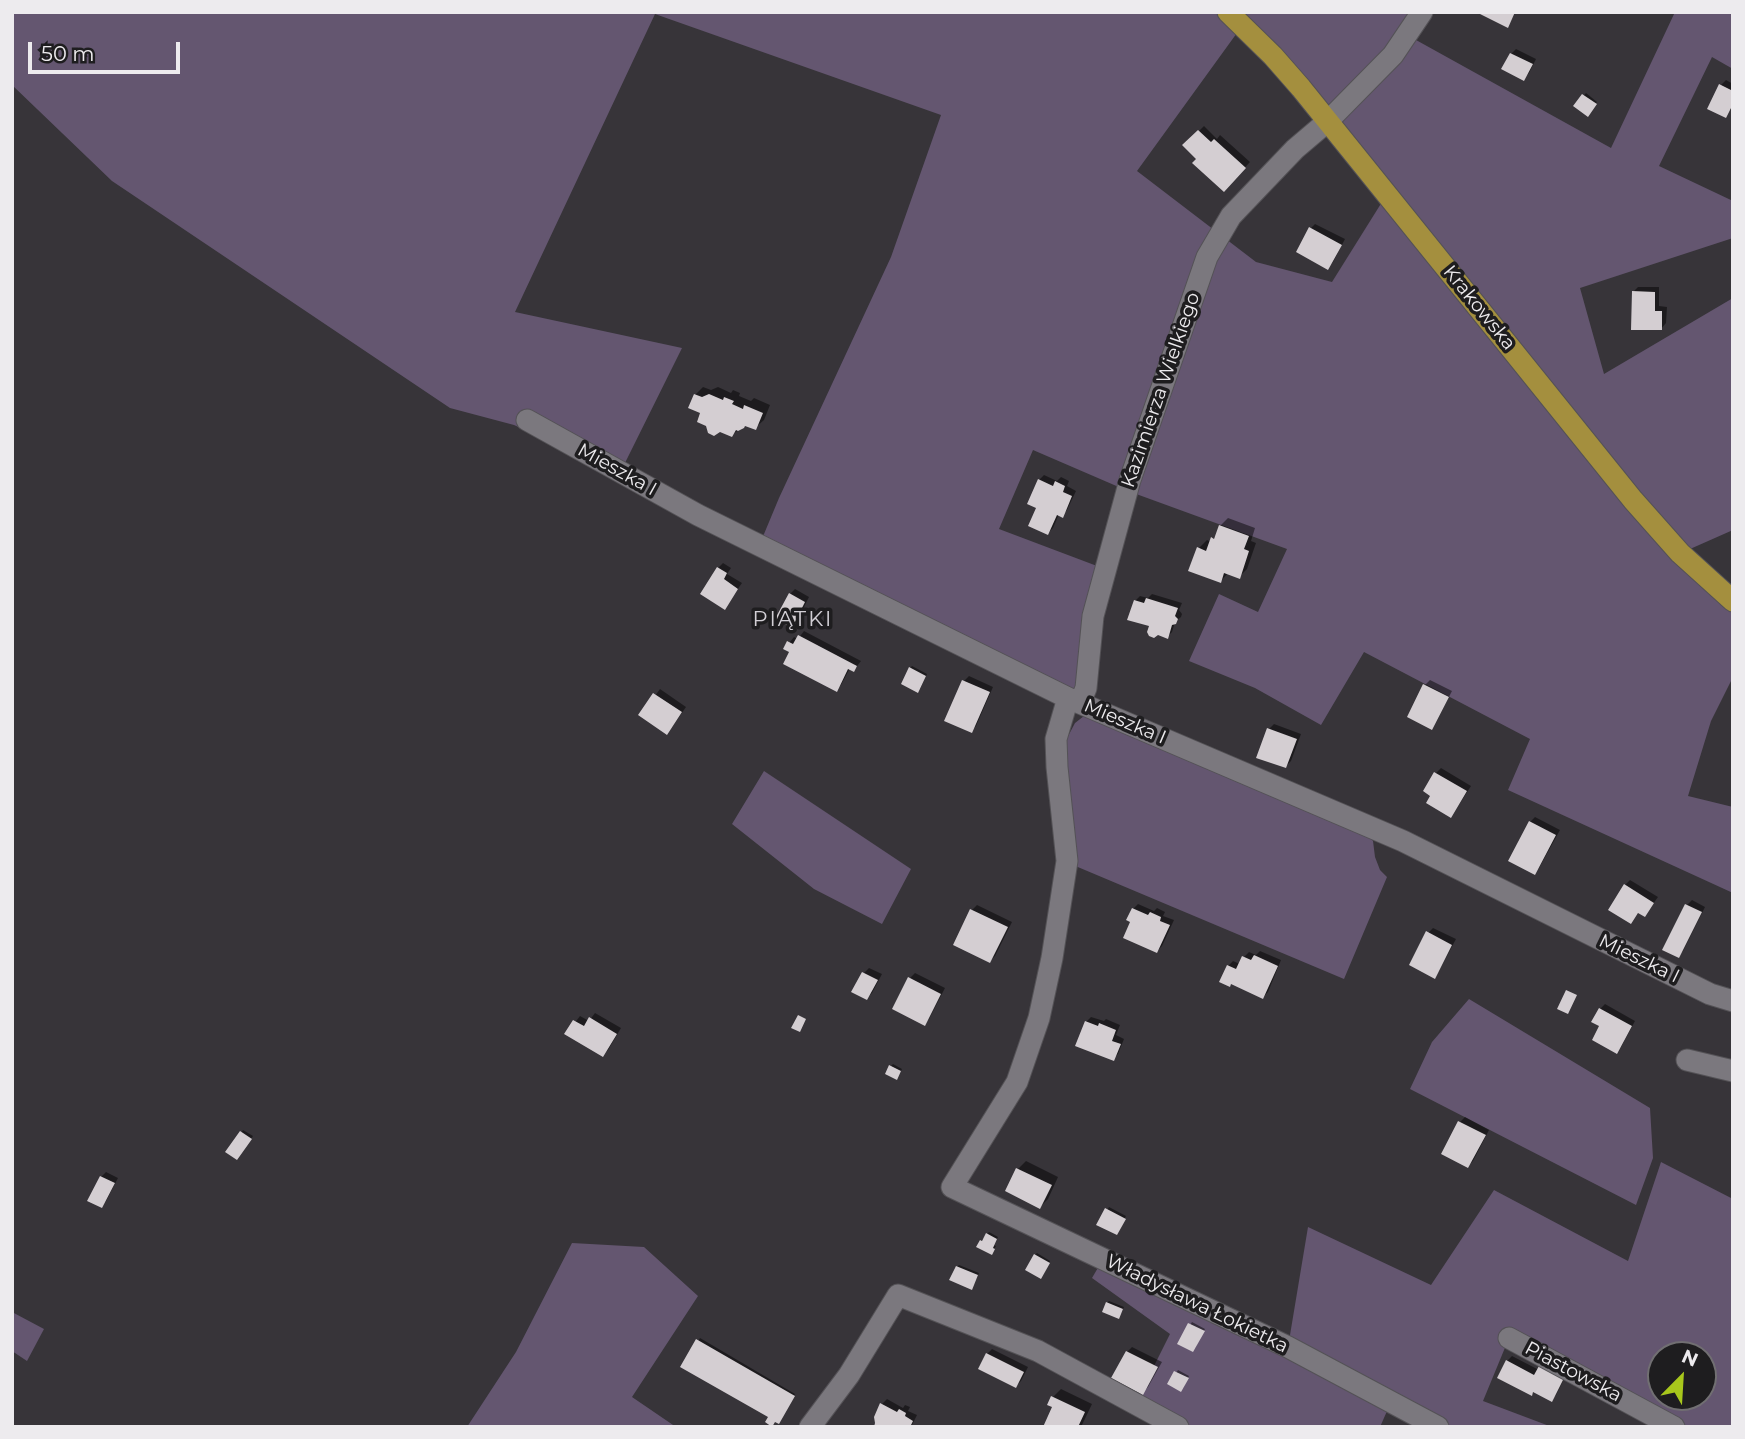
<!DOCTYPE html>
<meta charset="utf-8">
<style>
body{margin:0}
#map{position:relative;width:1745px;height:1439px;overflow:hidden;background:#373439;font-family:Montserrat,sans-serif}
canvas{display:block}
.frame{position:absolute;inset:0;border:14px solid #edebee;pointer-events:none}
.north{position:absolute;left:1647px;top:1341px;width:70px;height:70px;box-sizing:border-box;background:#1e1d1f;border:2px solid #716f72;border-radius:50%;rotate:24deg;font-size:19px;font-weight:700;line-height:28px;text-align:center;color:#edebee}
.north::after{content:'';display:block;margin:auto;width:24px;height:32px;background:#a8c71c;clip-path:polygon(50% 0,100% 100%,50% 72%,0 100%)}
.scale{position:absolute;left:28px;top:42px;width:152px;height:32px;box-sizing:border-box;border:4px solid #edebee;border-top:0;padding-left:9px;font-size:21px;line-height:24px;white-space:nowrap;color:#edebee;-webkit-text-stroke:5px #1e1d1f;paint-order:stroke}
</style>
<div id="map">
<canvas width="1745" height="1439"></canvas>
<div class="frame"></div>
<div class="north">N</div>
<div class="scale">50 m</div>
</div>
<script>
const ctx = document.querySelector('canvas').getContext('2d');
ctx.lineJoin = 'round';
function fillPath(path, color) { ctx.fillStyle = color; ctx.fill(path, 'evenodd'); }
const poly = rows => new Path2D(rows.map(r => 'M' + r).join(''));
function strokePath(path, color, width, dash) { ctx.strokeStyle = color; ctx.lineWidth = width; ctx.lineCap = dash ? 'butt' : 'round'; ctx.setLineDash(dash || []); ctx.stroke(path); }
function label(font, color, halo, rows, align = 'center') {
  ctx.font = font + ' Montserrat,sans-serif'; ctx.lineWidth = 7; ctx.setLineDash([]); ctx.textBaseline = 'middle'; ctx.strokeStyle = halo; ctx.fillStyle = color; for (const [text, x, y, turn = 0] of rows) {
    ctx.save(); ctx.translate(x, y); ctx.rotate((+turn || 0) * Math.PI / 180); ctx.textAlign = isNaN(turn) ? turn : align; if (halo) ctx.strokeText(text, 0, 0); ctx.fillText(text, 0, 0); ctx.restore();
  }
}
const green = poly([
 [12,12,1422,12,1407,35,1611,148,1675,12,1733,12,1733,69,1712,57,1659,166,1733,201,1733,238,1580,288,1604,374,1733,298,1733,530,1681,553,1733,600,1733,677,1711,721,1688,796,1733,807,1733,893,1508,790,1530,739,1364,652,1321,725,1255,688,1189,661,1219,594,1258,612,1287,549,1128,491,1033,450,999,529,1105,569,1086,688,1068,698,759,546,779,498,891,257,941,115,655,14,515,312,682,348,620,473,514,425,450,408,112,181,12,85],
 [1242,26,1387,194,1332,282,1256,262,1137,171],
 [1084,716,1367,834,1373,841,1375,857,1380,870,1387,877,1344,979,1073,865,1066,740,1075,723],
 [764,771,911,869,882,924,814,889,732,824],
 [1469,999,1650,1108,1653,1158,1636,1205,1410,1089,1432,1042],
 [1661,1162,1733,1199,1733,1427,1674,1427,1509,1338,1483,1401,1552,1427,1438,1427,1391,1402,1380,1427,1178,1427,1135,1404,1170,1334,1092,1278,1103,1259,1288,1347,1308,1227,1431,1285,1494,1190,1628,1261],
 [1661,1355,1703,1355,1703,1397,1661,1397],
 [572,1243,644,1247,698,1296,632,1397,676,1427,467,1427,516,1352],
 [12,1312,44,1329,27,1361,12,1351]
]);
const shadow = poly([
 [1516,49,1536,59,1529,73,1524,78,1511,54],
 [1726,80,1733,84,1733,107,1725,116,1721,85],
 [1586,93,1597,102,1587,114,1576,105],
 [1204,126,1217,139,1220,135,1250,162,1224,190,1199,159,1185,145],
 [1315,224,1345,239,1333,262,1328,267,1310,229],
 [1638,287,1659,287,1659,306,1667,307,1666,323,1661,329,1633,292],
 [703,387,711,390,718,387,731,393,733,390,740,393,739,396,751,401,754,398,770,405,764,420,755,428,746,424,732,435,703,412,695,395],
 [1044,475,1057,481,1061,477,1069,481,1067,486,1076,491,1067,510,1062,515,1059,514,1053,528,1048,533,1038,507,1039,480],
 [1228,518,1255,528,1251,541,1256,543,1247,569,1239,577,1228,573,1221,581,1199,548,1207,540,1211,542,1218,533,1220,526],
 [723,563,731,568,727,574,742,583,725,607,718,568],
 [795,589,809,597,797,621,792,626,790,594],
 [1152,594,1182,603,1179,610,1182,614,1181,617,1175,622,1172,632,1167,637,1152,625,1135,601,1140,596,1148,598],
 [804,631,861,661,854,670,850,668,841,685,836,690,791,651,785,648,794,637,798,639],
 [912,666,927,674,920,689,910,668],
 [969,676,993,687,976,726,971,731,964,681],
 [1430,680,1452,691,1436,722,1431,727,1425,685],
 [660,689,686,707,672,727,641,715],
 [1274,724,1301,734,1291,761,1286,766,1269,729],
 [1441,768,1471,786,1455,811,1425,791,1436,773],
 [1535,817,1560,830,1539,868,1534,873,1510,860,1530,822],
 [1630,880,1658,897,1645,915,1639,912,1631,922,1625,885],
 [1692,900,1705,907,1683,951,1678,956,1665,949,1687,905],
 [1138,904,1154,911,1157,908,1165,912,1163,916,1174,920,1162,946,1157,951,1133,921,1133,909],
 [977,905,1012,922,995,956,990,961,972,910],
 [1433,928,1456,939,1439,971,1434,976,1428,933],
 [1260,951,1281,960,1268,992,1263,997,1231,983,1228,966,1233,961,1240,964,1244,957,1249,952,1256,955],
 [869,968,882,974,872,993,867,998,864,973],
 [915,973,945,988,929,1019,924,1024,894,1008,910,978],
 [1605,1004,1635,1021,1621,1047,1616,1052,1602,1026,1600,1009],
 [595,1013,621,1028,608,1050,603,1055,567,1033,580,1016,589,1021],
 [1091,1017,1104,1021,1106,1019,1120,1025,1116,1035,1124,1039,1118,1054,1113,1059,1086,1022],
 [893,1064,902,1069,898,1076,891,1066],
 [1465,1117,1489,1130,1473,1161,1468,1166,1460,1122],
 [243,1130,253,1136,239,1156,228,1152],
 [1026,1161,1058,1177,1048,1199,1040,1207,1018,1169],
 [106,1172,118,1178,106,1201,101,1206,89,1200,101,1177],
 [1109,1207,1126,1216,1118,1231,1099,1224],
 [989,1232,998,1237,993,1245,996,1246,993,1251,981,1241],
 [1037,1253,1050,1261,1043,1275,1035,1255],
 [959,1265,979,1273,973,1286,957,1267],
 [1109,1301,1124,1307,1119,1317,1107,1303],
 [1192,1322,1205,1329,1195,1348,1179,1343],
 [700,1338,795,1394,780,1420,770,1417,683,1366],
 [1132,1347,1162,1362,1148,1387,1143,1392,1114,1377,1127,1352],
 [992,1349,1028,1367,1021,1381,1016,1386,987,1354],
 [1512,1356,1539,1370,1567,1373,1556,1395,1551,1400,1534,1391,1531,1394,1507,1361],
 [1178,1370,1189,1376,1183,1388,1169,1384],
 [1061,1389,1092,1404,1081,1427,1045,1427,1055,1406,1053,1397],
 [887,1399,903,1408,905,1405,910,1407,908,1411,917,1415,911,1427,876,1427,882,1404]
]);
const building = poly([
 [1476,12,1515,12,1508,28],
 [1510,53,1533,64,1524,81,1501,69],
 [1719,84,1733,91,1733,104,1726,118,1707,109],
 [1582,94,1597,104,1588,117,1573,106],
 [1198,130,1211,142,1214,139,1246,168,1224,192,1192,163,1196,159,1182,145],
 [1309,227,1342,245,1328,270,1296,252],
 [1632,291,1655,292,1655,311,1662,311,1662,330,1631,330],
 [694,394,702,397,709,394,723,400,724,397,734,401,732,404,743,409,744,405,763,413,756,430,745,426,744,428,738,431,736,430,732,437,720,432,714,436,708,433,706,426,697,422,700,413,688,408],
 [1038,479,1053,486,1055,481,1065,486,1063,492,1072,496,1063,518,1057,515,1048,535,1028,526,1036,508,1027,504],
 [1219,525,1249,536,1244,549,1249,551,1240,579,1224,573,1221,583,1188,571,1197,547,1206,551,1211,537,1214,539],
 [717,567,727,573,724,579,738,589,725,610,700,594],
 [789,593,805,602,792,628,775,619],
 [1146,598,1178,608,1175,616,1178,619,1176,624,1172,625,1168,639,1158,635,1154,638,1149,636,1147,632,1149,626,1127,620,1134,600,1144,603],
 [798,635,857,666,854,672,848,669,837,692,783,664,789,652,783,649,787,641,793,644],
 [909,667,926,676,918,693,901,684],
 [962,680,990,692,972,733,944,721],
 [1423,684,1449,697,1432,730,1407,717],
 [653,693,682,712,667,735,638,715],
 [1267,728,1297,739,1286,768,1256,758],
 [1434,772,1467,791,1451,818,1426,803,1430,796,1423,791],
 [1529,821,1556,835,1535,875,1508,861],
 [1624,884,1654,903,1645,917,1638,913,1631,924,1608,910],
 [1685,904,1702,912,1679,958,1662,950],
 [1132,908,1148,915,1150,912,1161,917,1160,921,1170,925,1157,953,1123,938,1130,922,1126,920],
 [970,909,1008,927,990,963,953,945],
 [1426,931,1452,945,1435,979,1409,965],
 [1254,955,1278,966,1263,999,1231,984,1230,987,1219,982,1227,965,1236,969,1242,956,1251,960],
 [862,972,878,980,867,1000,851,992],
 [908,977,941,994,925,1026,892,1009],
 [1566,990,1577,995,1568,1014,1557,1009],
 [1599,1008,1632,1026,1617,1054,1592,1040,1599,1026,1591,1022],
 [798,1015,806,1019,800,1032,791,1028],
 [589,1017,617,1034,603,1057,564,1034,573,1020,584,1026],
 [1085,1021,1098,1026,1099,1023,1116,1030,1112,1041,1121,1044,1114,1061,1075,1046],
 [889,1065,901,1071,897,1080,885,1074],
 [1458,1121,1486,1135,1468,1168,1441,1154],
 [240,1131,252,1139,237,1160,225,1152],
 [1016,1168,1052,1185,1040,1209,1005,1191],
 [100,1176,115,1183,102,1208,87,1201],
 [1105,1208,1126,1219,1117,1235,1096,1225],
 [986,1233,997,1239,993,1248,995,1249,992,1255,976,1247,980,1240,982,1241],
 [1034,1254,1050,1263,1041,1279,1025,1270],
 [956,1266,978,1275,972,1290,949,1280],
 [1106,1302,1123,1309,1119,1319,1102,1312],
 [1188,1323,1205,1331,1193,1352,1177,1344],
 [696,1339,795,1396,779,1424,775,1422,772,1427,765,1422,768,1417,680,1367],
 [1126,1351,1158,1367,1143,1395,1111,1378],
 [986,1353,1024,1372,1016,1388,978,1369],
 [1506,1360,1534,1375,1539,1366,1564,1378,1552,1402,1533,1392,1532,1396,1497,1378],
 [1174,1371,1189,1378,1181,1392,1167,1384],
 [1051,1396,1085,1412,1078,1427,1043,1427,1052,1407,1047,1405],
 [880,1403,897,1412,899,1409,906,1413,905,1416,913,1421,910,1427,874,1427,875,1423,874,1417]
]);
const minor = poly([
 [527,420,698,515,1068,698,1403,841,1710,994,1733,1001],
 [1068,698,1056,739,1057,767,1067,861,1052,958,1039,1018,1017,1082,952,1187,1288,1347,1438,1427],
 [1080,703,1086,688,1093,616,1130,480,1207,257,1231,216,1295,149,1328,121,1393,55,1422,12],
 [1687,1060,1733,1071],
 [1509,1338,1674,1427],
 [810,1427,849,1375,898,1295,1038,1351,1178,1427]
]);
const major = poly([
 [1228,12,1273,56,1301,88,1633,500,1680,553,1733,601]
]);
const streetNames = [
 ["Krakowska",1479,308,51],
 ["Kazimierza Wielkiego",1161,390,-71],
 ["Mieszka I",617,470,29],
 ["Mieszka I",1125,722,23],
 ["Mieszka I",1639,959,26],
 ["Władysława Łokietka",1197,1304,26],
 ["Piastowska",1573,1372,28]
];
const neighbourhoodNames = [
 ["PIĄTKI",793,620]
];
fillPath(green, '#645670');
fillPath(shadow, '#0007');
fillPath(building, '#d4ced2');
strokePath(minor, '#545256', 23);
strokePath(major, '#545256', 23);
strokePath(minor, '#7b787e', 21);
strokePath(major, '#a48f3e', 21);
label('19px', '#edebee', '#1e1d1f', streetNames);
ctx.letterSpacing = '2px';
label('21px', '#d2cfd5', '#1e1d1f', neighbourhoodNames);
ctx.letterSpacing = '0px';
</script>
